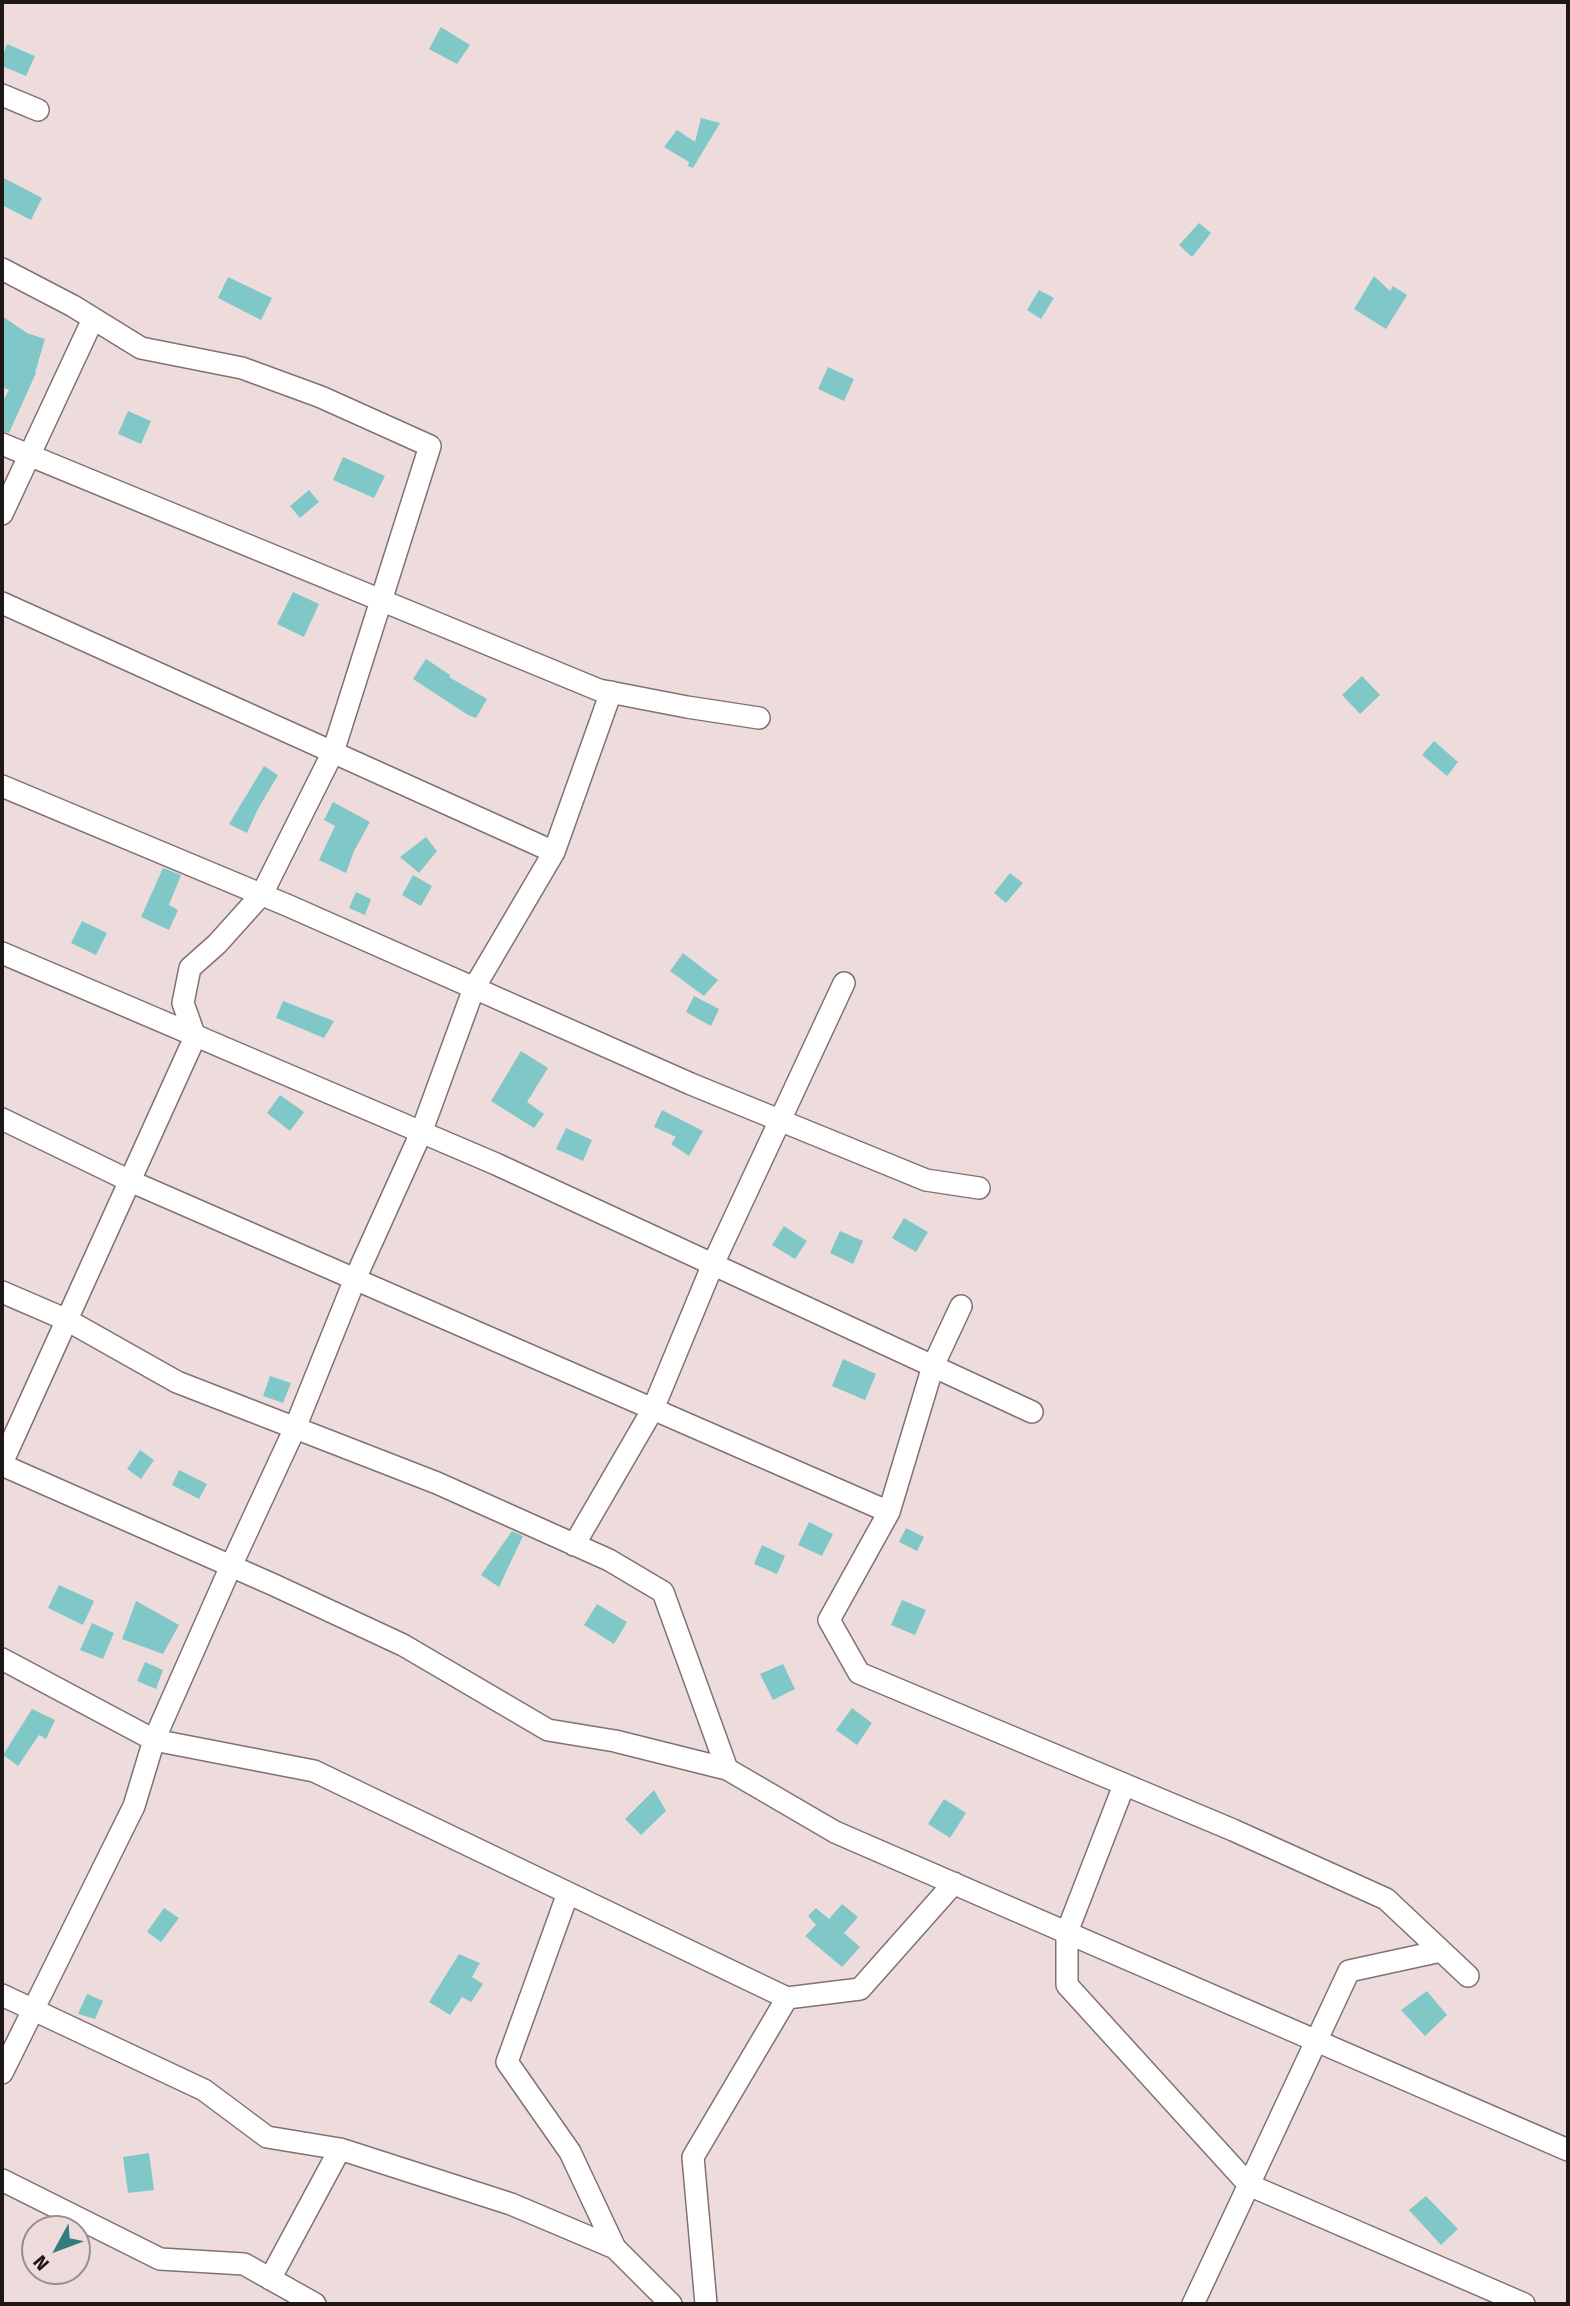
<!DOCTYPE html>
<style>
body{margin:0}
#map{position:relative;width:1570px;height:2306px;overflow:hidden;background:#eedcdc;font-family:"Fira Sans",sans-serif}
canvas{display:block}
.frame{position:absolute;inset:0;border:4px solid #1e1718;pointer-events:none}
.north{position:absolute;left:21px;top:2215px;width:70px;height:70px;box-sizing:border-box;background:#eedcdc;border:2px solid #9b8d8e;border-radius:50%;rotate:229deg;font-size:19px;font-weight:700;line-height:28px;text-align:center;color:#1e1718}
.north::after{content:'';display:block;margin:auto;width:24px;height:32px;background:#347d7d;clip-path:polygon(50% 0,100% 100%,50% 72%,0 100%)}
</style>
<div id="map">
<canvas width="1570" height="2306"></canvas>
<div class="frame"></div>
<div class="north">N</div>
</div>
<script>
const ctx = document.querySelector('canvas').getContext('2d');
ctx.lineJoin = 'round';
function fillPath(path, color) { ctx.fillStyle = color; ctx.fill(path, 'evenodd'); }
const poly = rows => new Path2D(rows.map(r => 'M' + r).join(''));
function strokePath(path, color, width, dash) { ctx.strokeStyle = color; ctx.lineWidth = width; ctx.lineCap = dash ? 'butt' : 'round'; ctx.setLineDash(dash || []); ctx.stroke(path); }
const building = poly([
 [441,27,470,45,457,64,429,49],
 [7,44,35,56,26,76,2,66,2,58],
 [701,118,720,123,693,168,688,166,689,162,664,147,677,130,695,142],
 [2,177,42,198,31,220,2,205],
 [1199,223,1211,233,1192,257,1179,245],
 [1374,276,1390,291,1393,286,1407,295,1386,329,1354,309],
 [228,277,272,298,261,320,218,298],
 [1039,290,1054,298,1041,319,1027,310],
 [2,316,27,333,45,339,35,373,36,373,9,433,2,431,2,403,9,390,2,387],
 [828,367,854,379,844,401,818,389],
 [128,411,151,421,141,444,118,434],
 [343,457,385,476,374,498,333,480],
 [309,490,319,502,300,518,290,506],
 [293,592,319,604,304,637,277,624],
 [426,659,450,675,449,677,487,699,476,718,468,715,413,679],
 [1362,676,1380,695,1360,714,1342,695],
 [1434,741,1458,762,1447,776,1422,755],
 [264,766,278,775,258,809,247,833,229,824],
 [333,802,370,822,354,851,346,873,319,860,335,826,324,820],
 [426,837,437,851,419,873,400,857],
 [163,868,181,875,169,905,178,910,169,930,141,917],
 [1010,873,1023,883,1006,903,994,893],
 [413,875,432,886,421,906,402,895],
 [356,892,371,899,365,915,349,908],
 [82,921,107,933,96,955,71,943],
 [683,953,718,980,704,996,670,971],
 [694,996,719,1009,711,1026,686,1012],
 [283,1001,334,1021,324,1038,276,1018],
 [521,1051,548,1068,527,1102,544,1114,534,1128,491,1101],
 [280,1095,304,1112,290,1131,267,1113],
 [662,1110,703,1131,689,1156,671,1144,676,1137,654,1127],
 [566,1128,592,1140,583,1161,556,1149],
 [904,1218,928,1232,916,1252,892,1238],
 [784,1226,807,1241,795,1259,772,1245],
 [840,1231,863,1241,853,1264,830,1253],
 [843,1359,876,1374,865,1400,832,1386],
 [270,1376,291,1383,283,1403,263,1396],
 [140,1450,154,1460,141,1479,127,1469],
 [179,1470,207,1484,199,1499,172,1485],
 [809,1522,833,1534,822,1556,798,1545],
 [906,1528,924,1537,917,1551,899,1542],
 [512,1531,523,1536,499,1587,481,1575],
 [762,1545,785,1556,777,1574,754,1564],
 [59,1585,94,1601,83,1625,48,1608],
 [902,1600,926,1610,915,1635,891,1625],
 [136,1601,179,1625,163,1654,122,1639],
 [597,1604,627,1622,614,1644,584,1625],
 [92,1623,114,1633,103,1659,80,1650],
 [145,1662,163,1670,156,1689,137,1681],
 [783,1664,795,1689,773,1700,760,1674],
 [852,1708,872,1723,857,1745,836,1730],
 [32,1709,55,1720,46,1739,39,1735,18,1766,3,1755],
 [654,1790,666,1811,641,1835,625,1819],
 [944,1799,966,1813,950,1838,928,1824],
 [842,1904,858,1917,844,1933,860,1947,842,1967,805,1936,816,1925,808,1916,816,1908,829,1919],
 [164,1908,179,1918,161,1942,147,1932],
 [459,1954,480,1963,472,1977,483,1984,471,2002,462,1997,450,2015,429,2002],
 [1427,1991,1447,2015,1425,2036,1401,2010],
 [87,1994,103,2001,95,2019,78,2014],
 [149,2153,154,2190,128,2193,123,2157],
 [1426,2196,1458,2229,1441,2245,1409,2210]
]);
const minor = poly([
 [2,95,38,110],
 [2,269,73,306,141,348,242,368,321,397,430,446,333,752,262,894,217,944,190,968,183,1003,195,1037,2,1463],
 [2,444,599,690,687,707,759,718],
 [2,514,93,319],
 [2,603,554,852],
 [2,786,289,906,691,1084,926,1180,979,1188],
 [2,953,496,1164,1032,1412],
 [2,1119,130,1181,889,1512],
 [2,1292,67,1320,177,1382,437,1483,609,1560,663,1592,727,1769],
 [961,1306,933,1366,889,1512,829,1620,859,1673,1233,1830,1386,1899,1468,1976],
 [2,1465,274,1585,403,1645,548,1730,615,1741,727,1769,835,1832,1568,2150],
 [574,1545,653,1409,713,1264,844,983],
 [2,1659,154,1740,314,1771,787,1998],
 [1124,1785,1067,1932,1067,1985,1249,2185,1524,2304],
 [568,1893,507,2062,570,2152,615,2248,671,2304],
 [2,1995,204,2090,267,2137,340,2149,511,2204,615,2248],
 [2,2073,134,1806,154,1740,231,1566,295,1428,355,1279,421,1133,474,988,554,852,611,692],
 [2,2180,160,2259,244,2264,315,2304],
 [270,2279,340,2149],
 [706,2304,693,2157,787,1998,860,1989,954,1883],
 [1193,2304,1349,1971,1441,1951]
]);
fillPath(building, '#80c8c8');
strokePath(minor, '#817171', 24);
strokePath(minor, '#fff', 21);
</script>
